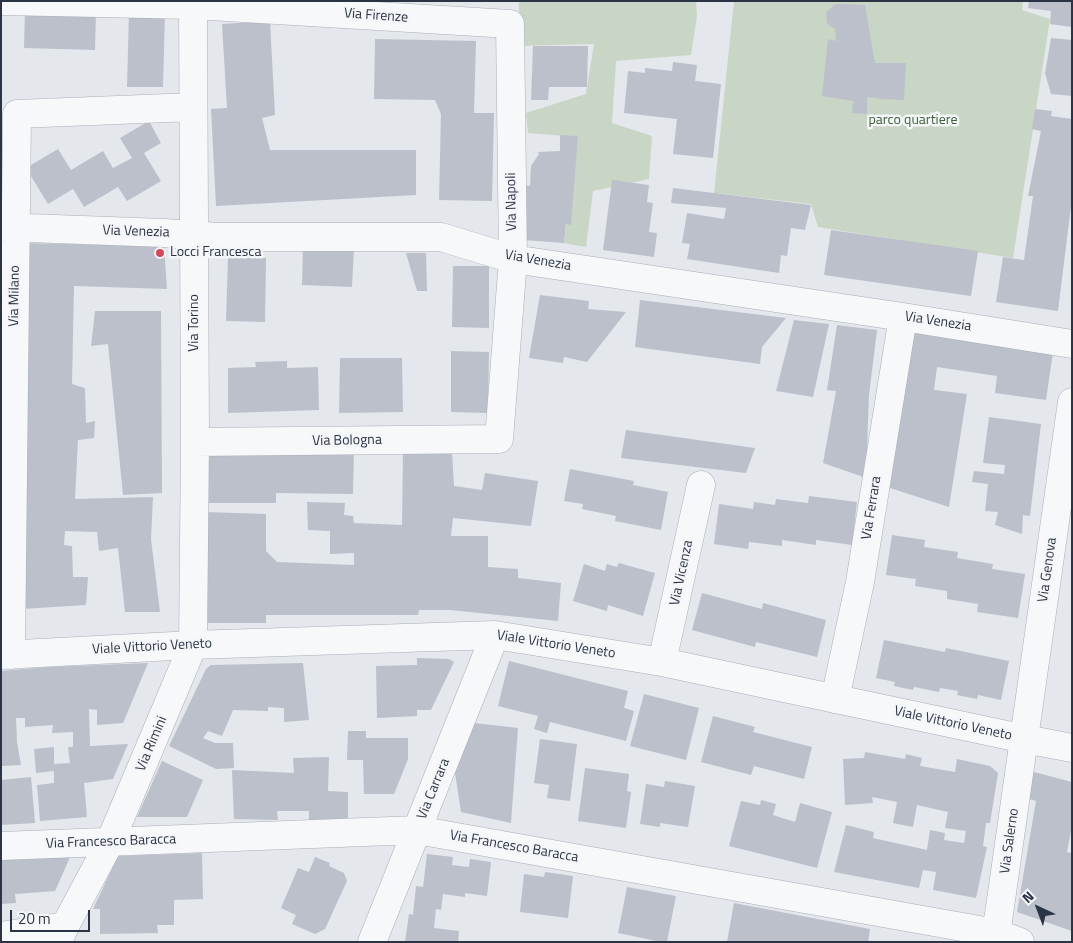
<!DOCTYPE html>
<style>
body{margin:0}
#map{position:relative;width:1073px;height:943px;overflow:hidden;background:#e4e7ec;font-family:"Titillium Web",sans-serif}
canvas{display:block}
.frame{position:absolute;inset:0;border:2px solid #2b3445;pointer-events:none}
.north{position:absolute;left:1013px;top:883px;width:50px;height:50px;-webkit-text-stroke:4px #f4f6f9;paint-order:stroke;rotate:317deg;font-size:14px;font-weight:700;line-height:20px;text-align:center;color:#2b3445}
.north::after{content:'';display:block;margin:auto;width:18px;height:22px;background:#2b3445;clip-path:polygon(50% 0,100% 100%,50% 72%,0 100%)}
.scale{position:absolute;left:10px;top:910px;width:80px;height:22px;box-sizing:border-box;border:2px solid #2b3445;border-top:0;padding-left:6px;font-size:15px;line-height:18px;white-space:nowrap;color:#2b3445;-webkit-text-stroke:4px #f4f6f9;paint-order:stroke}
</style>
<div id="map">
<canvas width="1073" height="943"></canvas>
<div class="frame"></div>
<div class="north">N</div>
<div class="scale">20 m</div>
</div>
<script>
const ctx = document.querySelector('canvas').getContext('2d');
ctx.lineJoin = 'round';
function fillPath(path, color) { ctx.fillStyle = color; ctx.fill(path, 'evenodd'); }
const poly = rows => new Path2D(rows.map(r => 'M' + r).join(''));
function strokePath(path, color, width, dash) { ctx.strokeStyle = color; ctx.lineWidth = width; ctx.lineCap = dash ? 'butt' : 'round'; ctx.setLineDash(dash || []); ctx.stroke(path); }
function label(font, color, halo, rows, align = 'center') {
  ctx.font = font + ' "Titillium Web",sans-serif'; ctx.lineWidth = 5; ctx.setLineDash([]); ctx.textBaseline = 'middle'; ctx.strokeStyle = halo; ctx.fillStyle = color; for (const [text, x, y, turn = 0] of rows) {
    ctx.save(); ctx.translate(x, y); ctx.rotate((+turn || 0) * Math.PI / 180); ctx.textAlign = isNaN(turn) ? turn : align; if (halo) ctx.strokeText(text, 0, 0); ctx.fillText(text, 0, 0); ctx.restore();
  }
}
const green = poly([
 [519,1,696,1,697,16,691,55,616,61,612,123,652,136,649,179,593,191,586,247,564,243,578,137,528,133,526,113,586,94,594,44,518,46],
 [734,1,1023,1,1022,10,1050,19,1013,258,818,227,811,204,714,193]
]);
const building = poly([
 [1029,1,1072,1,1072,27,1050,24,1051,11,1028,8],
 [836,4,865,5,875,63,906,63,904,100,882,99,867,97,867,114,852,113,853,101,822,96,828,39,836,41,835,28,831,27,827,23,826,12],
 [25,11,96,12,95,50,24,48],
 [129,12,165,13,163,87,127,87],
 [270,21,275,115,262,118,270,150,416,150,416,195,216,206,211,109,227,108,222,24],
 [1051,38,1072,40,1072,96,1051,94,1045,73],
 [375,39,476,41,474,113,494,113,492,201,439,200,441,114,435,100,374,99],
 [533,46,588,46,587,87,549,87,548,100,531,100],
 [673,62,697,65,695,81,721,84,713,158,673,154,677,119,624,113,628,71,645,73,645,68,672,71],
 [1035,109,1052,111,1051,116,1072,119,1072,198,1058,311,996,302,1003,257,1024,260,1033,196,1028,196,1041,131,1032,129],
 [149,121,161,143,144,153,161,181,127,201,118,187,84,207,73,189,48,204,26,168,58,149,71,170,103,151,113,168,132,158,120,138],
 [560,135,578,136,571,225,566,224,564,243,524,240,525,185,530,186,531,166,539,154,538,152,560,151],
 [612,180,649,185,647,202,653,203,649,232,657,233,654,257,603,250],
 [673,188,714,193,811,205,805,230,791,228,787,256,781,255,779,273,687,259,690,244,682,243,687,213,724,219,726,208,671,203],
 [831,230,978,251,971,296,824,275],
 [21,243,164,246,167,289,74,286,72,384,85,388,86,423,95,421,94,438,78,440,75,499,153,497,151,539,160,612,125,612,118,548,99,551,97,532,65,531,64,545,72,546,73,577,88,577,86,605,22,609],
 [303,246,354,248,352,287,302,285],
 [406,253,426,253,427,291,417,291],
 [228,257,266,258,265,322,226,321],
 [453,266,489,266,489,328,452,327],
 [540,295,589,301,588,309,626,312,587,362,564,357,563,363,529,358],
 [640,300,786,318,762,347,760,364,635,347],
 [95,311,161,311,162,493,123,495,108,344,91,346],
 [794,320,829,324,813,397,776,391],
 [837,325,877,330,869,395,866,478,823,463,836,391,827,390],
 [908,331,1053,352,1046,400,995,393,997,376,937,367,934,390,967,394,949,507,890,488],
 [451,351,489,352,488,413,451,412],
 [340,358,402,358,403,412,339,413],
 [287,361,287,368,318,367,319,410,228,413,228,368,256,367,255,362],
 [989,417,1041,424,1030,516,1023,515,1022,534,995,525,998,512,985,511,988,484,972,482,974,471,1004,474,1005,465,983,463],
 [626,430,755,448,746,473,621,458],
 [209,446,354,449,353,494,276,493,276,503,208,503],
 [452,451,454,486,482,490,485,473,538,481,531,526,453,518,451,536,488,536,488,567,518,569,518,578,561,583,558,621,450,610,419,610,418,615,266,615,266,623,206,623,206,512,266,514,266,551,277,562,354,565,354,553,330,554,330,531,308,530,307,502,345,503,344,515,353,516,354,523,402,525,403,452],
 [570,469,634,481,633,485,668,492,661,530,615,521,616,516,582,509,583,504,564,501],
 [809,496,857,502,852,545,816,540,816,545,782,540,782,546,749,542,748,549,714,544,719,504,753,509,754,502,775,505,776,499,808,503],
 [892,535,925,540,924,547,958,552,957,558,993,564,992,569,1025,574,1018,618,977,612,978,604,947,599,947,591,915,586,916,579,886,575],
 [619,563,655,573,643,616,608,605,607,611,573,601,584,564,605,571,607,564,617,567],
 [702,593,762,609,763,603,826,620,817,657,756,642,755,647,692,630],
 [884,640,945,652,946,648,1009,661,1001,700,978,695,977,699,957,695,958,691,940,688,939,692,914,687,913,690,894,686,895,682,876,678],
 [417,658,449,659,454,662,431,710,417,710,417,716,377,718,376,666,417,665],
 [509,661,628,691,624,708,634,711,626,741,550,722,547,733,534,729,538,716,498,706],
 [148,663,123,723,97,725,97,710,89,709,90,746,128,744,113,779,84,783,87,817,40,821,37,785,54,783,54,771,36,773,34,749,54,747,54,764,70,763,68,747,73,747,73,732,52,733,53,725,25,727,25,718,16,718,17,742,21,765,1,766,1,671,47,667],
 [303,663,309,720,284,722,284,708,268,707,268,711,233,710,222,736,208,731,203,738,215,743,233,743,234,768,216,769,169,746,206,669,211,665],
 [644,694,699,708,686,760,630,746],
 [713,716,755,727,753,732,812,747,804,779,754,766,751,775,701,762],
 [474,723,518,728,511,823,461,812,455,773],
 [348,731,366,731,366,738,408,738,408,759,394,794,364,794,363,760,347,760],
 [540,739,577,744,570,801,547,798,549,785,534,783],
 [865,752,905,759,906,754,922,758,920,766,955,772,957,759,990,766,998,773,990,823,986,823,983,846,987,847,976,898,933,890,936,872,923,870,919,888,834,872,846,825,874,832,873,838,927,850,930,830,945,833,944,840,964,843,966,831,945,828,948,812,917,805,913,827,893,823,897,802,872,797,873,803,845,805,843,759,864,758],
 [329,757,328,791,348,792,348,820,309,820,309,811,277,811,278,820,234,819,232,770,294,773,293,758],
 [162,761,203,780,187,817,137,817],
 [585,768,629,774,627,791,631,792,626,828,578,821],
 [1030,771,1072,782,1072,826,1067,852,1072,853,1072,931,1017,912,1036,801,1026,798],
 [31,777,35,823,1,825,1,780],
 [665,781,695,786,688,827,660,823,660,827,640,824,646,784,664,787],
 [761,800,776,804,773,815,795,822,800,803,832,812,817,868,729,846,741,801,760,805],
 [202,853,203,899,174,900,174,925,157,925,158,933,100,934,100,909,93,909,118,856],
 [427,854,453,857,452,865,469,867,470,859,491,862,487,896,465,893,465,897,443,894,441,910,436,909,434,928,459,931,458,942,405,942,409,914,413,915,416,886,423,887],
 [71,855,55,891,15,894,16,903,1,904,1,860],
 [315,857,330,863,329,866,344,873,347,881,325,929,315,934,292,924,296,915,281,908,298,868,309,872],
 [545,872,573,876,568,918,520,912,524,874,544,877],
 [627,887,676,896,667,942,661,942,618,933],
 [734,903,870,929,868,942,727,942]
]);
const minor = poly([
 [3,1,193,5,510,24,513,259,499,439,195,442],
 [1,227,164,233,218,237,441,237,513,259,903,317,1072,344],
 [1,655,193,645,495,635,662,662,1025,739,1072,748],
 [11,655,17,114,193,107],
 [662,662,701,485],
 [835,699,860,582,903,317],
 [1,846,417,830,996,933,1020,942],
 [1,936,65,926],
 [58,942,65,926,110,842,193,645,195,442,193,1],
 [372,942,495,635],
 [995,942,1072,402]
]);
const markers = [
 [160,253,5,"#d1495b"]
];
const streetNames = [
 ["Via Firenze",376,16,4],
 ["Via Napoli",512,202,-91],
 ["Via Venezia",136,232,2],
 ["Via Venezia",538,261,10],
 ["Via Milano",15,296,-89],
 ["Via Venezia",938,322,9],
 ["Via Torino",195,323,-90],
 ["Via Bologna",347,441,-1],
 ["Via Ferrara",872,508,-81],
 ["Via Genova",1048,570,-82],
 ["Via Vicenza",682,573,-78],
 ["Viale Vittorio Veneto",556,645,9],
 ["Viale Vittorio Veneto",152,647,-3],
 ["Viale Vittorio Veneto",953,724,12],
 ["Via Rimini",152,744,-67],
 ["Via Carrara",434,789,-68],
 ["Via Salerno",1010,841,-82],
 ["Via Francesco Baracca",111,842,-2],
 ["Via Francesco Baracca",514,847,10]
];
const parkNames = [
 ["parco quartiere",913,121]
];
const poiNames = [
 ["Locci Francesca",170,253]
];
fillPath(green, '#c9d6c5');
fillPath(building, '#bbc0ca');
strokePath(minor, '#a9aeb7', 29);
strokePath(minor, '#f7f8fa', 28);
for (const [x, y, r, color] of markers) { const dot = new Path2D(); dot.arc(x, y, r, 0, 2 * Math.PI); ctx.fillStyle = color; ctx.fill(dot); strokePath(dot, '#f4f6f9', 2); }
label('14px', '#2b3445', '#f4f6f9', streetNames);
label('14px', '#3f6138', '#f4f6f9', parkNames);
label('14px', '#2b3445', '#f4f6f9', poiNames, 'left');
</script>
